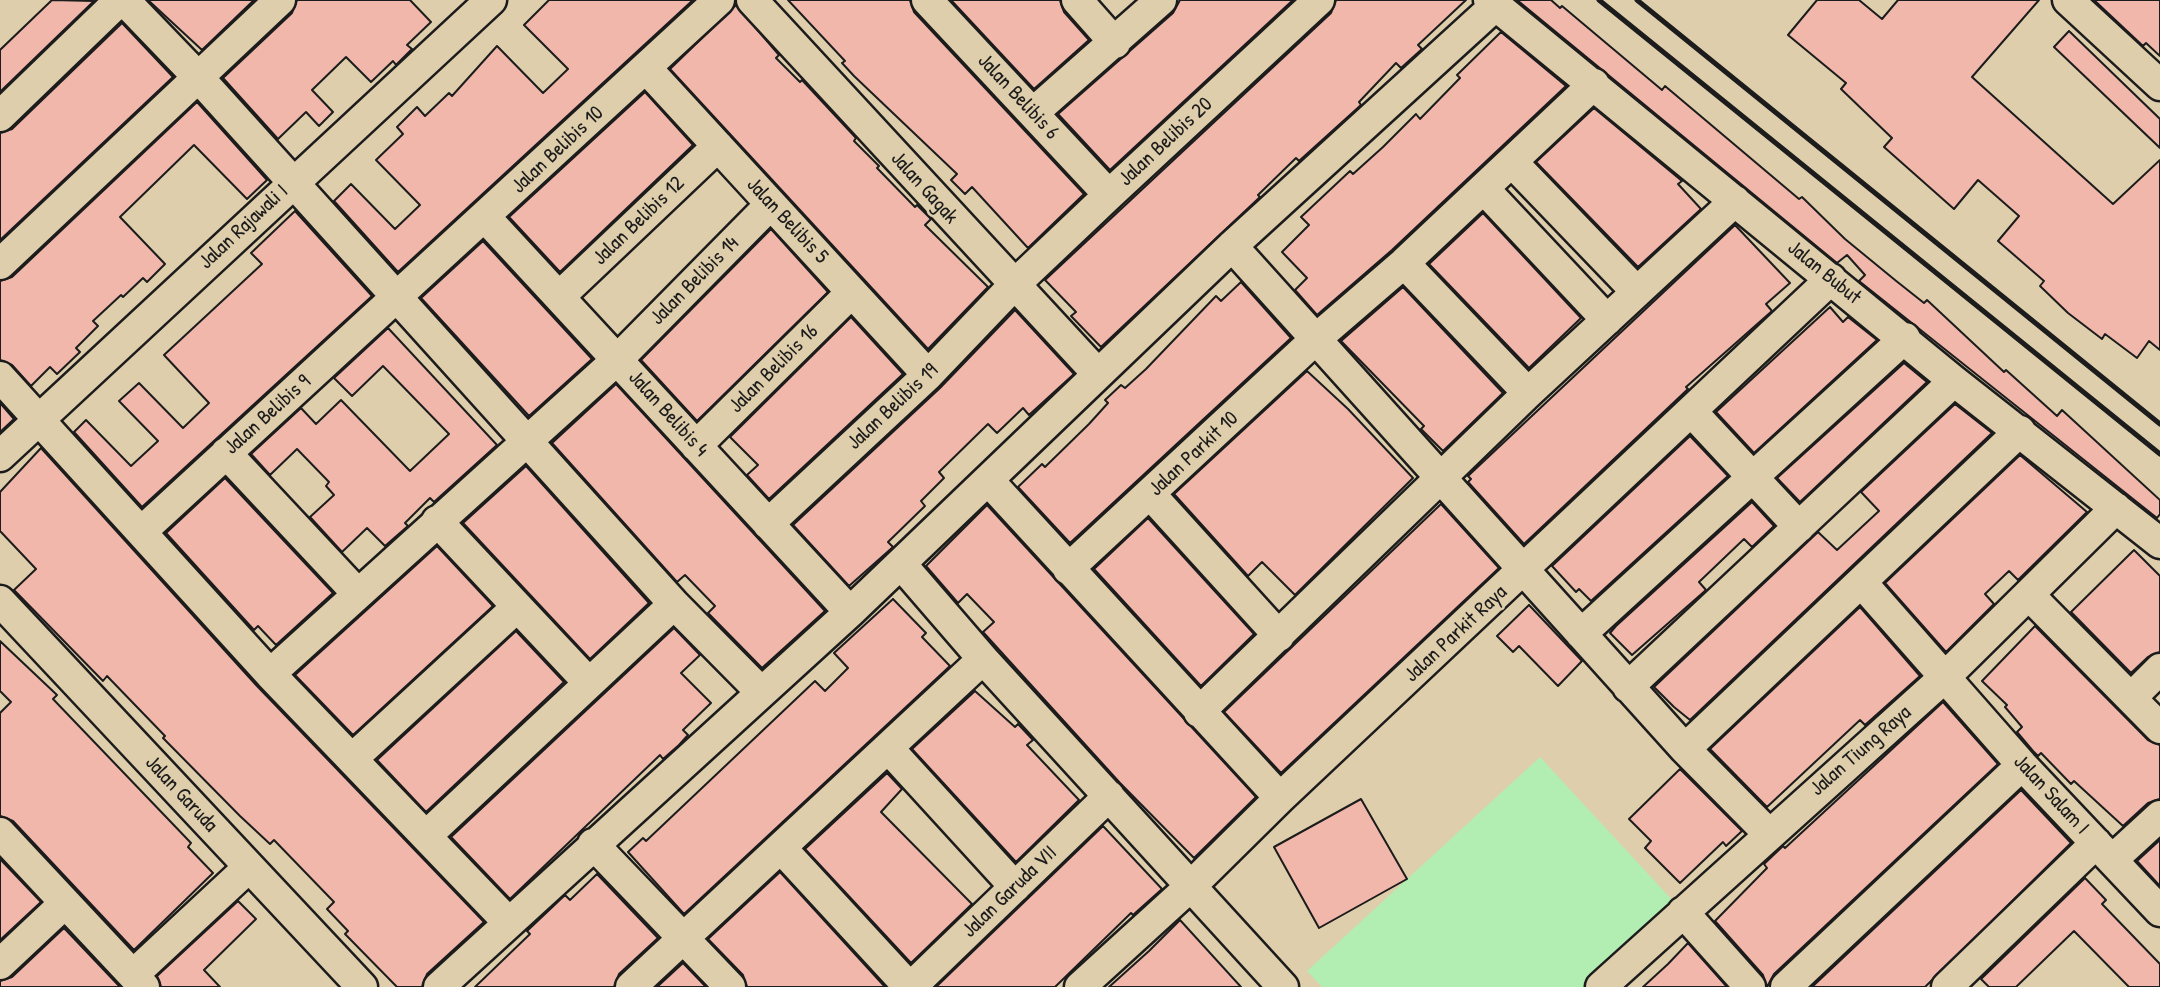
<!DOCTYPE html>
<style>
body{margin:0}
canvas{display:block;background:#dfceab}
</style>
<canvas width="2160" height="987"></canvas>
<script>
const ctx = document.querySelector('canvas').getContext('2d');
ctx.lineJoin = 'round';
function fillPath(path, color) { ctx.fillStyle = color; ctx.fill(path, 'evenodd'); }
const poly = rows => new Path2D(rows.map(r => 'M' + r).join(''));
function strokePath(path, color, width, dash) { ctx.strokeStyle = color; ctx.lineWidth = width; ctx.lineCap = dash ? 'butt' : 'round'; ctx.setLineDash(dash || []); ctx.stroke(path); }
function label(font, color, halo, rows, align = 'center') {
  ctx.font = font + ' "Patrick Hand",sans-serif'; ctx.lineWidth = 5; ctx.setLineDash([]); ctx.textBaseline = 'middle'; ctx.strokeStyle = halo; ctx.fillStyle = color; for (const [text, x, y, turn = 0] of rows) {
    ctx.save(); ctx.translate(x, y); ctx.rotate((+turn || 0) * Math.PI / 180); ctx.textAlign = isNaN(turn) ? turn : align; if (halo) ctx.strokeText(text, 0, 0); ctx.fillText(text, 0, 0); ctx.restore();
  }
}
const green = poly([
 [1540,757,1675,903,1585,987,1322,987,1307,971]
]);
const building = poly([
 [52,0,94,1,0,92,0,50,52,0],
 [148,0,254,0,202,50,148,0],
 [297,0,410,0,431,22,407,45,412,49,396,65,393,61,371,82,346,57,312,90,333,112,319,126,306,112,278,139,223,78,292,13,297,0],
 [549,0,693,0,398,272,334,201,351,184,395,229,420,205,376,160,403,134,397,127,417,107,425,116,449,93,452,96,497,46,543,93,568,69,524,25,549,0],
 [788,0,910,0,914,12,1084,194,1028,248,972,187,965,194,951,180,957,174,854,76,842,63,845,61,788,0],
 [951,0,1060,0,1064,12,1089,40,1034,89,951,0],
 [1180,0,1293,0,1110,170,1058,114,1173,13,1180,0],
 [1336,0,1466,0,1418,45,1422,49,1401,68,1396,63,1359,102,1361,105,1299,161,1296,158,1258,195,1260,197,1101,347,1071,316,1076,312,1045,280,1331,13,1336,0],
 [1517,0,1551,0,1560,8,1562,6,1662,90,1665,86,1799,199,1802,197,1845,239,1895,280,1924,303,1927,300,2004,372,2006,370,2057,416,2062,410,2160,500,2160,514,2157,518,1859,281,1865,275,1847,255,1837,263,1517,0],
 [1817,0,1859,0,1882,19,1898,0,2039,0,1972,77,2113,204,2160,160,2160,350,2149,341,2137,358,2105,334,2102,339,2068,313,2040,286,2044,281,1998,241,2019,216,1978,180,1954,209,1884,147,1892,138,1841,89,1846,83,1788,35,1817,0],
 [2094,0,2160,0,2160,56,2146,43,2143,46,2094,0],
 [736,5,779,55,776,58,800,82,802,80,856,138,854,141,879,166,877,168,915,207,917,205,931,219,925,225,988,287,928,349,670,69,736,5],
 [122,23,173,77,0,240,0,133,12,129,122,23],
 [2069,31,2160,119,2160,148,2054,47,2069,31],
 [1501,32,1566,86,1392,250,1317,315,1295,290,1307,278,1282,252,1309,225,1301,217,1350,171,1353,174,1383,147,1416,114,1420,119,1460,78,1457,75,1501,32],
 [645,92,693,145,560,272,509,217,645,92],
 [197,102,267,180,247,199,194,145,120,217,165,264,147,282,143,278,123,297,121,295,93,321,98,326,76,348,80,352,57,374,50,367,31,386,12,365,0,360,0,281,12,277,197,102],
 [1594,108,1682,181,1678,184,1701,209,1638,267,1536,162,1594,108],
 [295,211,372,296,142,507,74,432,86,420,131,466,158,441,119,401,139,383,183,428,209,403,164,355,262,264,251,253,295,211],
 [1483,213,1581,318,1529,368,1429,264,1483,213],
 [1735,225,1790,283,1766,304,1772,311,1686,387,1688,389,1524,544,1468,482,1471,479,1468,476,1735,225],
 [771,229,828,292,697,421,641,360,771,229],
 [483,241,592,359,529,416,421,298,483,241],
 [1241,282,1291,338,1070,543,1018,487,1042,464,1045,467,1089,424,1108,403,1105,400,1121,385,1125,388,1146,369,1216,296,1221,301,1241,282],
 [1403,287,1503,393,1443,451,1421,429,1424,426,1341,341,1403,287],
 [1830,307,1843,322,1848,317,1877,340,1754,453,1716,412,1830,307],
 [1015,310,1074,374,1029,415,1023,408,997,433,988,424,939,472,944,478,921,501,925,506,888,542,893,547,849,586,793,525,940,388,1015,310],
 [851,317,903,374,769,499,747,475,758,465,730,437,851,317],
 [388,328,497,445,434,502,430,498,405,523,408,526,385,546,367,528,342,552,310,517,334,495,326,486,329,482,297,449,270,475,251,454,301,408,316,424,341,400,410,471,449,434,383,366,352,396,334,378,388,328],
 [1904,363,1927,382,1800,502,1777,478,1904,363],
 [1307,371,1348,409,1413,478,1295,595,1262,562,1248,576,1174,494,1307,371],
 [616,384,825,611,762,668,708,613,715,606,685,575,677,582,552,443,616,384],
 [0,403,14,419,0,432,0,403],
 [1955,404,1992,433,1690,720,1674,707,1654,687,1818,532,1837,550,1879,511,1861,492,1955,404],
 [1690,436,1728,476,1591,601,1579,589,1576,592,1552,566,1690,436],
 [41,448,257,686,484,922,427,974,422,987,397,987,345,934,348,931,327,909,334,902,274,840,270,844,240,816,163,738,165,736,107,676,103,681,14,590,36,569,0,531,0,492,41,448],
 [2020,455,2087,512,2018,580,2009,571,1985,594,1994,604,1946,652,1885,583,2020,455],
 [526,466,649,603,590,659,463,523,526,466],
 [225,478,333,593,276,645,258,626,254,630,166,533,225,478],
 [1752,502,1774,526,1752,547,1744,539,1699,582,1706,590,1632,655,1610,633,1616,626,1752,502],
 [1441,504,1499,568,1281,773,1224,712,1441,504],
 [987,505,1256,797,1194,858,1120,783,983,632,994,622,967,594,958,603,926,566,987,505],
 [1148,518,1254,634,1201,686,1094,569,1148,518],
 [437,546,493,606,353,735,295,675,437,546],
 [2134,550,2160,576,2160,652,2148,657,2131,673,2071,612,2134,550],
 [893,599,926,633,922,637,950,666,684,914,628,852,643,838,646,841,815,681,825,691,848,668,834,653,893,599],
 [1529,605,1582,661,1558,686,1519,646,1513,652,1497,636,1529,605],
 [1860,607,1920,676,1865,725,1860,720,1767,807,1710,749,1860,607],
 [2035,626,2148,740,2160,745,2160,799,2148,803,2123,826,2074,781,2071,784,2041,753,2038,756,2033,751,2017,732,2022,727,2005,707,2007,705,1982,681,2035,626],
 [674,628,700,655,681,673,711,703,683,730,688,735,679,745,663,759,660,755,510,899,451,837,674,628],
 [516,631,564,682,426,812,377,760,516,631],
 [0,641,57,695,53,699,191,843,188,847,213,873,134,950,13,821,0,816,0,713,11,702,0,691,0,641],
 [975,691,1015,727,1018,724,1033,740,1027,745,1079,800,1016,862,912,749,975,691],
 [1943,702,1998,764,1774,974,1767,987,1763,975,1715,921,1767,868,1764,864,1783,846,1785,848,1943,702],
 [1680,769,1742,831,1726,846,1723,842,1680,883,1645,848,1651,841,1629,819,1680,769],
 [887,773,902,789,881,812,972,904,911,963,805,849,887,773],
 [2021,790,2071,843,1925,987,1812,987,2021,790],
 [1361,799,1407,879,1319,928,1274,847,1361,799],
 [1103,826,1162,889,1133,915,1131,913,1055,987,936,987,1103,826],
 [2160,840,2160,886,2137,861,2160,840],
 [0,859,41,902,0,940,0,859],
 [780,872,885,987,747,987,743,975,708,939,780,872],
 [597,874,658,938,619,974,614,987,475,987,530,934,527,931,565,895,570,900,597,874],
 [2085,878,2106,900,2102,904,2160,964,2160,987,2129,987,2074,931,2016,987,1989,987,1981,979,2085,878],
 [238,901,256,919,204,970,220,987,161,987,157,976,238,901],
 [1180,920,1241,987,1109,987,1149,951,1180,920],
 [64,928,120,987,0,987,0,981,12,977,64,928],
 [1688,943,1727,987,1643,987,1668,964,1688,943],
 [683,963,706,987,657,987,683,963]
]);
const minor = poly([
 [124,0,198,77,674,604,761,692],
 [752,0,1097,373],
 [927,0,1109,195],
 [1077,0,1115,43],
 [1489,0,1954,381,2160,543],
 [2068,0,2160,85],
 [646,68,928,375],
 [1033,113,1161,0],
 [0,116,120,0],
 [1512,162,1637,292],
 [1484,189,1607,320],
 [485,217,850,612],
 [1232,246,1685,749,1768,833],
 [1404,263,1528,393],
 [0,264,280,0],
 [560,296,718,146],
 [0,377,270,674,509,923],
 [1691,411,1799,527],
 [696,446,852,292],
 [226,453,357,593],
 [0,456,491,0],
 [988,480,1280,798],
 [1151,495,1279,636],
 [437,521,589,683],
 [768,524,928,375,1013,286,1109,195,1319,0],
 [141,532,719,0],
 [901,564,983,659,1283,987],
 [1068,569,1317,338,1404,263,1594,84],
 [1862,583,2022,765,2160,911],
 [2029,595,2160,728],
 [0,601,362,987],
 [1581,634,1905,338],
 [270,674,619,358,771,204],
 [1628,687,1954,381],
 [2131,698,2160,669],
 [1199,712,1528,393,1735,201],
 [888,748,1015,887],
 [1685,749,2020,431],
 [352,759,517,607],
 [0,833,144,987],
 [426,836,674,604],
 [593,844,730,987],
 [781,848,909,987],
 [2112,860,2160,816],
 [1683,912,1750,987],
 [0,964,65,903],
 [133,975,249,867],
 [439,987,850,612,1232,246,1496,5],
 [631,987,983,659],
 [911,987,1109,796],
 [1080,987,1192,885,1280,798,1831,279],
 [1601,987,1946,676,2116,508],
 [1786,987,2022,765],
 [1947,987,2096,843]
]);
const rail = poly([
 [1599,0,2160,454],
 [1637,0,2160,424]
]);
const streetNames = [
 ["Jalan Belibis 6",1018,97,47],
 ["Jalan Belibis 20",1166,142,-43],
 ["Jalan Belibis 10",558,150,-43],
 ["Jalan Gagak",924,188,48],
 ["Jalan Belibis 12",639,221,-44],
 ["Jalan Belibis 5",787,221,47],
 ["Jalan Rajawali I",244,227,-43],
 ["Jalan Bubut",1824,273,39],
 ["Jalan Belibis 14",695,281,-45],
 ["Jalan Belibis 16",774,369,-45],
 ["Jalan Belibis 19",893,407,-43],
 ["Jalan Belibis 4",668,414,48],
 ["Jalan Belibis 9",268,415,-42],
 ["Jalan Parkit 10",1194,454,-43],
 ["Jalan Parkit Raya",1456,634,-43],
 ["Jalan Tiung Raya",1861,751,-41],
 ["Jalan Garuda",181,794,47],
 ["Jalan Salam I",2051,795,47],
 ["Jalan Garuda VII",1010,892,-44]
];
fillPath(green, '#b2edb2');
fillPath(building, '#f0b7aa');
strokePath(building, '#1c1c1c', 2);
strokePath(minor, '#1c1c1c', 35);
strokePath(minor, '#dfceab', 30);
strokePath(rail, '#1c1c1c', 5);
label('21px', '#1c1c1c', '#dfceab', streetNames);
</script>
